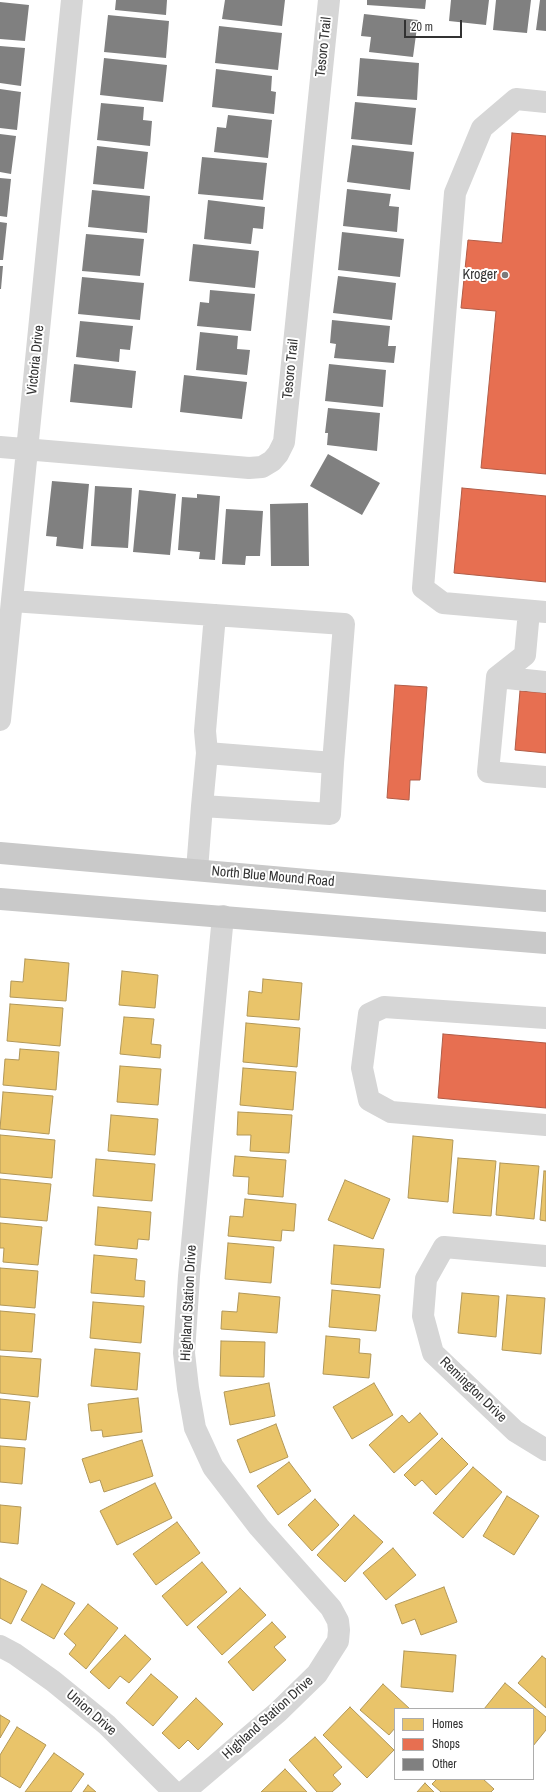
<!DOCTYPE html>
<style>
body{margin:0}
#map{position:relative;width:546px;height:1792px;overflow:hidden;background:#fff;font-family:"Archivo Narrow",sans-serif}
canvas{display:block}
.legend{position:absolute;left:394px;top:1708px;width:140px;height:72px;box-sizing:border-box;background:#fff;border:1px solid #adadad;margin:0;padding:5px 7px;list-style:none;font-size:12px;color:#323232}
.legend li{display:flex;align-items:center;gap:8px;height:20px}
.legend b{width:20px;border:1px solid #adadad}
.scale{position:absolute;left:404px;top:20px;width:58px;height:18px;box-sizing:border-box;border:2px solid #323232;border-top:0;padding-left:5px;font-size:12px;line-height:14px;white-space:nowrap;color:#323232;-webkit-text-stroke:3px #fff;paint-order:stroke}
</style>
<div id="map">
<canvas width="546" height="1792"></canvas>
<ul class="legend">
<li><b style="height:11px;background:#e9c46a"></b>Homes</li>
<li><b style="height:11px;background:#e76f51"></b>Shops</li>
<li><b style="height:11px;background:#808080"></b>Other</li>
</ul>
<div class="scale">20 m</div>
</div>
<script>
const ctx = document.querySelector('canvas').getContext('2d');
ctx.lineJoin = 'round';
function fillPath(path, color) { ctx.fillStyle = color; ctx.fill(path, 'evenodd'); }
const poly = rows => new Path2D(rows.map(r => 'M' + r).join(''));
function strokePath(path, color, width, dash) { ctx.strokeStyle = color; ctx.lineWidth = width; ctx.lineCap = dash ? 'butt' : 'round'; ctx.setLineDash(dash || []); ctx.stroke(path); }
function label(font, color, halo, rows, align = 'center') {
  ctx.font = font + ' "Archivo Narrow",sans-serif'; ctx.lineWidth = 4; ctx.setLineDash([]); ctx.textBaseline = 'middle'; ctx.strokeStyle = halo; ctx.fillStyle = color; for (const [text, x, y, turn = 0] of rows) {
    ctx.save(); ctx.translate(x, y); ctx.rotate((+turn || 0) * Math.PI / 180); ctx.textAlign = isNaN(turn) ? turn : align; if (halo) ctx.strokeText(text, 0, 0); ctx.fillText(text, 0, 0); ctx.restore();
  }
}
const homes = poly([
 [25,959,69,963,66,1001,10,997,11,981,23,982,25,959],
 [122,971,158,975,155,1008,119,1005,122,971],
 [263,979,302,983,299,1020,247,1016,249,991,262,993,263,979],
 [10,1004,63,1008,60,1046,7,1041,10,1004],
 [124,1017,154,1019,151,1044,161,1045,160,1058,120,1054,124,1017],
 [246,1023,300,1028,297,1067,243,1062,246,1023],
 [20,1049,59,1052,56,1090,3,1085,5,1059,19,1060,20,1049],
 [120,1066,161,1069,158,1105,117,1102,120,1066],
 [243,1068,296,1072,293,1110,240,1105,243,1068],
 [3,1092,53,1096,49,1134,0,1129,3,1092],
 [238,1112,292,1115,289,1153,250,1151,251,1135,237,1135,238,1112],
 [111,1115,158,1119,155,1155,108,1151,111,1115],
 [0,1135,55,1140,52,1178,0,1173,0,1135],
 [413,1136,453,1140,448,1202,408,1198,413,1136],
 [235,1156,286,1160,283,1197,248,1194,249,1177,233,1176,235,1156],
 [458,1158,496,1161,491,1216,453,1213,458,1158],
 [96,1159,155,1164,152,1201,93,1196,96,1159],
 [500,1163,539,1166,534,1219,496,1215,500,1163],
 [544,1171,546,1171,546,1221,540,1220,544,1171],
 [0,1179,51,1184,47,1221,0,1217,0,1179],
 [345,1180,390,1199,373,1239,328,1220,345,1180],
 [245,1199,296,1204,294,1231,282,1230,281,1241,228,1236,230,1216,243,1217,245,1199],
 [98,1207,151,1212,149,1240,138,1239,137,1249,95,1245,98,1207],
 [0,1223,42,1227,38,1265,3,1262,4,1248,0,1248,0,1223],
 [228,1243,274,1247,271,1283,225,1279,228,1243],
 [334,1245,384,1249,380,1288,331,1284,334,1245],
 [94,1255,137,1259,135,1280,145,1281,144,1297,91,1293,94,1255],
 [0,1268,38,1271,35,1308,0,1305,0,1268],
 [332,1290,380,1295,376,1331,329,1327,332,1290],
 [239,1293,280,1297,277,1333,221,1329,222,1311,237,1312,239,1293],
 [462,1293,499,1296,496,1337,458,1333,462,1293],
 [507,1295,545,1298,541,1354,502,1350,507,1295],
 [93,1302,144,1306,141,1343,90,1338,93,1302],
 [0,1311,35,1314,32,1352,0,1350,0,1311],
 [326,1336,360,1339,359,1353,371,1354,369,1378,323,1374,326,1336],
 [221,1341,265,1342,264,1377,220,1376,221,1341],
 [95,1349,140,1353,137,1390,91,1386,95,1349],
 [0,1356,41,1359,38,1397,0,1393,0,1356],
 [269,1383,275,1416,230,1425,224,1392,269,1383],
 [374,1383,393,1415,352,1439,333,1407,374,1383],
 [138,1398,142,1432,103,1437,102,1430,91,1431,88,1404,138,1398],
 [0,1399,30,1402,26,1440,0,1438,0,1399],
 [420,1413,438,1434,394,1473,369,1445,402,1415,409,1423,420,1413],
 [276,1424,288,1457,250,1473,237,1440,276,1424],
 [442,1438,468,1464,436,1495,422,1480,415,1486,404,1475,442,1438],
 [142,1440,153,1476,104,1492,100,1480,90,1483,82,1459,142,1440],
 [0,1446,25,1448,22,1484,0,1482,0,1446],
 [289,1462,311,1491,278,1515,257,1486,289,1462],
 [473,1467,502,1492,463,1538,433,1513,473,1467],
 [155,1483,172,1518,117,1545,100,1511,155,1483],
 [507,1496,539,1516,514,1555,483,1536,507,1496],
 [315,1499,339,1525,312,1551,288,1525,315,1499],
 [0,1505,21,1507,18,1544,0,1542,0,1505],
 [354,1515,383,1542,345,1582,317,1555,354,1515],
 [177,1522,200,1553,156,1585,133,1554,177,1522],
 [393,1548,416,1575,386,1600,363,1573,393,1548],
 [202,1562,227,1592,187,1626,162,1596,202,1562],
 [0,1578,27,1591,11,1624,0,1618,0,1578],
 [42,1584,75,1603,54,1639,21,1620,42,1584],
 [444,1587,457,1622,421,1635,415,1619,402,1624,395,1605,444,1587],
 [240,1588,266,1615,222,1655,197,1627,240,1588],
 [88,1604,118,1628,86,1669,69,1654,76,1645,64,1634,88,1604],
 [272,1622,286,1637,274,1647,286,1660,253,1691,228,1662,272,1622],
 [125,1635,151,1659,129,1683,120,1676,109,1689,90,1672,125,1635],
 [404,1651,456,1655,453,1692,401,1687,404,1651],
 [542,1656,546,1659,546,1708,518,1683,542,1656],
 [151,1674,178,1697,153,1726,126,1703,151,1674],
 [505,1683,546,1717,546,1730,533,1746,533,1709,484,1709,505,1683],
 [383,1684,410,1709,395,1709,395,1728,389,1735,360,1710,383,1684],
 [196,1698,223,1724,198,1750,188,1740,179,1749,162,1733,196,1698],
 [350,1707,394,1750,367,1778,323,1735,350,1707],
 [0,1715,10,1721,0,1738,0,1715],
 [17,1727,46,1745,20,1788,0,1776,0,1755,17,1727],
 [315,1737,342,1767,333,1775,341,1784,332,1792,317,1792,289,1760,315,1737],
 [54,1753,84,1774,71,1792,25,1792,54,1753],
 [285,1769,307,1792,261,1792,285,1769],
 [437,1779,483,1779,494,1789,491,1792,441,1792,432,1784,437,1779],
 [425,1783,434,1792,417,1792,425,1783],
 [88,1785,96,1792,83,1792,88,1785]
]);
const shops = poly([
 [512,133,546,136,546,474,481,468,496,311,461,308,468,240,502,243,512,133],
 [462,488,546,496,546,582,454,573,462,488],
 [395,685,427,687,420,780,410,780,409,800,387,798,395,685],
 [520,691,546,693,546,753,515,750,520,691],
 [443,1034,546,1043,546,1108,438,1098,443,1034]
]);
const building = poly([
 [116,0,167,0,166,15,115,10],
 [225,0,285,0,282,26,222,19],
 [367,0,426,0,425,9,367,5],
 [451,0,489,0,486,25,449,21],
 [496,0,531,0,527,33,493,30],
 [540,0,546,0,546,31,536,30],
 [0,2,29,5,25,41,0,39],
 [364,14,418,20,413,57,369,52,371,37,361,36],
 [108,15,169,21,166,58,104,52],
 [219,26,282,33,278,70,215,63],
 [0,46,25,48,21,86,0,83],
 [104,58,167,65,163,102,100,95],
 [360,58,419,63,417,100,357,96],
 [216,69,272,76,271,91,276,92,274,114,212,107],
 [0,89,21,92,17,130,0,128],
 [355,102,416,108,412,145,351,139],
 [101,103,144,107,143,120,152,121,150,146,97,140],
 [228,115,272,120,268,158,214,152,217,127,226,128],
 [0,134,16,136,11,174,0,172],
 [352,145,414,152,410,190,347,182],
 [97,146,148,152,144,189,93,184],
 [202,157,267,163,263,200,198,194],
 [0,178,11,179,7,217,0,216],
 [347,189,391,194,389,206,399,207,397,232,343,226],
 [92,190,150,196,147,233,88,227],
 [208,200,265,207,263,229,253,228,251,244,204,239],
 [0,222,7,223,3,260,0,260],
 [342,232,404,239,400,277,338,270],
 [86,234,144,239,140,276,82,271],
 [193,244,259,251,255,288,189,281],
 [0,266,3,266,1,289,0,289],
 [338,276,396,283,392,320,333,313],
 [82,277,144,283,140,320,78,314],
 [210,290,255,294,251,331,197,326,200,302,209,303],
 [332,320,390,326,388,346,396,346,394,363,334,358,336,344,330,343],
 [80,321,133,326,130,350,120,349,119,362,76,357],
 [200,332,238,336,237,349,250,350,247,375,196,370],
 [74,364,136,371,132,408,70,402],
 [329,364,386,370,383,407,325,401],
 [184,375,247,382,242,419,180,412],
 [328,408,380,413,377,451,327,445,328,433,325,433],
 [328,454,380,483,362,515,310,486],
 [52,481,89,484,83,549,56,546,57,537,46,536],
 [95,486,132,488,128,548,91,546],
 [139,490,176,494,170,555,133,552],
 [197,494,220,496,215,560,199,559,200,552,178,550,182,497,197,498],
 [308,503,309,566,271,566,270,504],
 [226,509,263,511,260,556,246,556,245,565,222,564]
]);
const minor = poly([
 [546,102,516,99,482,128,455,193,423,588,443,603,546,612],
 [0,447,249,468,262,467,272,461,278,454,284,442,329,0],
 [12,601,344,624,333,763],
 [529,611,525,655,497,677,488,772,546,777],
 [497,677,546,682],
 [0,720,72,0],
 [207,753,205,731,215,615],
 [197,870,202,806,207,753,333,763,330,814,202,806],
 [546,1018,384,1007,369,1014,362,1068,369,1100,391,1112,546,1125],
 [546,1256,444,1247,426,1279,423,1316,433,1353,515,1431,546,1450],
 [0,1646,15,1654,53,1681,107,1725,174,1792],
 [184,1792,278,1712,317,1674,338,1641,339,1630,338,1621,331,1608,259,1527,213,1467,195,1428,188,1388,184,1353,189,1276,223,916]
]);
const major = poly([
 [0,853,546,901],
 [0,899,546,943]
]);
const markers = [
 [505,275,4,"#7a7a7a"]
];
const streetNames = [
 ["Tesoro Trail",324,47,-84],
 ["Victoria Drive",36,360,-84],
 ["Tesoro Trail",291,369,-84],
 ["North Blue Mound Road",273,877,5],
 ["Highland Station Drive",189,1303,-87],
 ["Remington Drive",473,1390,44],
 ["Union Drive",91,1713,41],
 ["Highland Station Drive",268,1718,-42]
];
const poiNames = [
 ["Kroger",497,275]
];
fillPath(homes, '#e9c46a');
strokePath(homes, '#b29859', 1);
fillPath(shops, '#e76f51');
strokePath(shops, '#b15d48', 1);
fillPath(building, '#808080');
strokePath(minor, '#d6d6d6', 22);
strokePath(major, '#c9c9c9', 22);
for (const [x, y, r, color] of markers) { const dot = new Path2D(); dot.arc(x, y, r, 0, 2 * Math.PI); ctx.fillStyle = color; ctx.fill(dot); strokePath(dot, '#fff', 1.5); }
label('14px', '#323232', '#fff', streetNames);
label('14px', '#323232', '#fff', poiNames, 'right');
</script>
